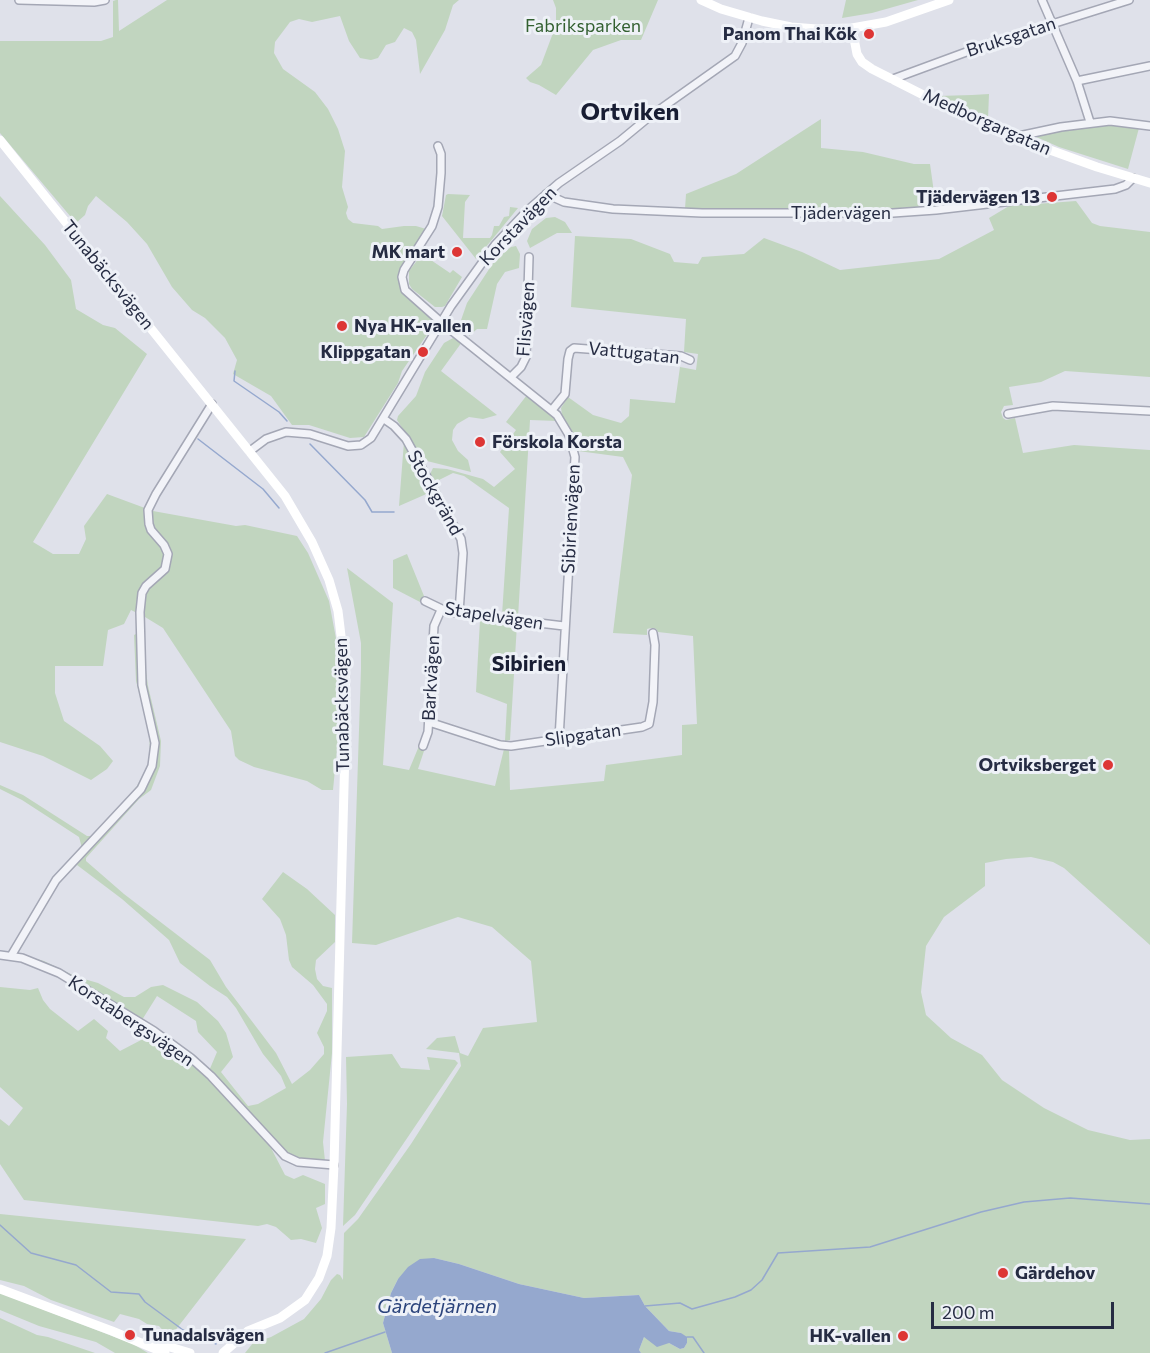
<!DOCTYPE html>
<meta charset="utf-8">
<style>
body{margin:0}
#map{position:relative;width:1150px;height:1353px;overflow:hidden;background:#dfe1ea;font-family:Commissioner,sans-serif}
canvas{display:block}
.scale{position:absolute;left:931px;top:1302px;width:183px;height:27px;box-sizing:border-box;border:3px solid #262c43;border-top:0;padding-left:8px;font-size:18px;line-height:21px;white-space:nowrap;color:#262c43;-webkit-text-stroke:4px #eef1f7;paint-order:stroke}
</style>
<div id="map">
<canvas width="1150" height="1353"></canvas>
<div class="scale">200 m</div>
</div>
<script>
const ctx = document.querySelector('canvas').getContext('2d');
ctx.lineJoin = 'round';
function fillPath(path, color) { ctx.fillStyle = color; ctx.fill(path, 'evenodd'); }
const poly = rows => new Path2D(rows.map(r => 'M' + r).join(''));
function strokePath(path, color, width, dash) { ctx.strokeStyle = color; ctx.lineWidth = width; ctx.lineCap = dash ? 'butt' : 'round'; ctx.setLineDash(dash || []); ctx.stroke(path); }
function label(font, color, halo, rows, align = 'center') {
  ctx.font = font + ' Commissioner,sans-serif'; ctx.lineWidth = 6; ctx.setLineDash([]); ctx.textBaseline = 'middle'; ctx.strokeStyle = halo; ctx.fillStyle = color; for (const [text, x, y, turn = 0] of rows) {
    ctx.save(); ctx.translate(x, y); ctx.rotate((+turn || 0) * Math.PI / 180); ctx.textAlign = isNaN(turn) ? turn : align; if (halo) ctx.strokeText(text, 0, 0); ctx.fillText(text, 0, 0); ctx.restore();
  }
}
const green = poly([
 [116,0,118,0,119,31,167,0,459,0,453,5,445,30,420,74,416,40,412,32,404,28,395,42,386,45,378,58,371,60,360,58,349,41,340,16,312,22,299,19,290,22,275,42,274,53,283,69,315,92,328,109,338,129,345,151,342,187,348,207,346,213,348,219,353,223,378,226,382,229,404,226,416,226,426,229,399,270,399,281,401,289,406,297,430,315,433,322,431,329,402,371,398,383,364,437,350,438,309,425,292,425,271,396,233,374,237,360,225,338,205,318,192,310,172,287,147,244,127,222,96,196,88,206,85,215,76,223,0,133,0,41,101,41,113,37,113,1],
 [553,0,658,0,641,40,621,40,593,50,556,95,539,85,530,82,526,78,541,65,556,25,556,8],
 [846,0,918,0,872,13,842,18],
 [989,94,988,119,938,96,972,95],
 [821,119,821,148,863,152,914,164,930,164,936,207,827,210,685,209,686,194,736,174],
 [1095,124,1139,128,1128,169,1059,147,1034,136],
 [448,194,470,195,465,202,463,238,490,238,492,235,494,226,499,226,504,217,509,216,510,207,518,208,476,259,442,216,446,195],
 [0,196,45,245,71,280,76,309,103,325,115,328,147,354,33,542,53,554,79,554,86,539,84,526,107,494,153,511,236,526,245,525,297,536,308,553,329,601,337,644,340,682,340,718,333,790,322,790,307,781,254,767,239,760,235,756,231,731,163,628,145,617,145,663,148,686,161,741,160,766,151,790,139,799,86,858,86,861,124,894,210,960,226,987,276,1053,292,1084,310,1070,324,1054,324,1047,317,1033,327,1011,327,1004,313,985,292,967,289,960,286,935,280,919,262,899,283,872,307,889,335,915,335,942,316,960,315,969,317,979,323,986,332,988,332,1053,323,1142,325,1161,297,1159,288,1154,209,1071,217,1052,198,1032,196,1021,157,996,142,1020,60,971,22,955,44,961,77,977,98,983,124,997,135,997,151,987,163,985,197,1002,218,1021,226,1033,233,1057,221,1072,248,1106,258,1104,286,1088,281,1076,263,1054,236,1008,227,997,210,986,180,963,169,940,122,899,77,865,65,876,52,893,63,875,122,815,143,791,155,767,158,744,156,731,145,686,143,616,131,610,124,624,108,630,103,666,55,666,55,693,64,721,100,746,113,761,107,769,91,780,43,756,0,742],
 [1076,201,1092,223,1100,226,1150,232,1150,377,1065,371,1041,382,1009,387,1013,405,1004,406,1001,412,1003,418,1006,420,1015,418,1023,453,1074,445,1150,450,1150,945,1064,868,1053,862,1031,857,1006,859,985,863,985,886,944,917,926,946,921,992,926,1015,951,1038,982,1055,1002,1080,1044,1108,1088,1130,1130,1140,1150,1139,1150,1353,641,1353,639,1350,644,1337,669,1343,680,1349,684,1348,687,1343,681,1333,669,1331,645,1306,639,1295,584,1298,519,1284,459,1264,434,1258,398,1279,391,1293,383,1323,392,1353,245,1353,253,1343,271,1337,304,1319,321,1299,331,1280,337,1274,340,1275,343,1280,344,1233,358,1219,411,1144,461,1066,459,1053,426,1049,437,1038,455,1036,460,1053,468,1056,483,1028,537,1022,531,961,492,927,458,917,376,945,352,943,361,669,361,643,347,568,393,603,383,765,409,770,419,746,425,748,418,769,495,786,504,749,509,749,510,790,604,781,606,765,682,755,682,725,697,724,693,636,658,632,656,629,651,628,647,629,647,635,613,633,632,475,623,457,578,451,569,427,562,415,561,408,568,397,593,415,621,423,629,416,630,399,675,403,680,367,696,370,698,354,684,352,686,319,571,307,575,236,631,239,670,254,674,262,698,264,702,257,744,254,764,238,802,252,840,270,939,259,994,230,989,218,1009,206],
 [555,217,565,222,572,233,557,233,530,248,527,241,532,229,546,218],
 [516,246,520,254,519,268,505,272,497,284,487,329,477,329,469,336,469,327,460,323,467,303,495,260,511,247],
 [422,254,450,273,453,270,462,277,445,306,442,307,435,307,412,289,409,284,409,271],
 [453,338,462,342,441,371,497,415,483,419,469,417,457,424,453,430,452,440,458,451,468,460,471,472,423,460,397,420,398,416,416,396,425,372,444,343],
 [527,395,558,421,530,420,518,617,502,615,509,508,464,476,453,473,435,482,430,474,433,468,447,469,483,479,494,487,515,469,500,452,516,430,506,422],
 [404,442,431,492,399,506,402,467],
 [407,554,424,596,420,602,393,588,393,560],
 [480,620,517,624,510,740,505,741,507,704,476,692],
 [138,633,140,688,152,744,150,766,147,775,138,788,116,815,69,862,82,848,79,837,22,800,0,789,0,785,23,795,87,836,93,836,115,812,137,786,148,765,150,752,149,730,136,681,134,635],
 [0,987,30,990,38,988,43,1000,50,1009,78,1031,94,1019,108,1031,106,1038,120,1051,143,1039,158,1047,164,1041,186,1059,232,1102,271,1148,285,1175,294,1179,303,1175,325,1184,325,1204,316,1208,322,1228,316,1243,301,1239,291,1240,276,1227,267,1224,258,1226,24,1200,0,1164,0,1119,9,1126,23,1108,0,1087],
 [392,1054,401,1068,430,1070,427,1057,455,1060,458,1063,355,1215,343,1226,347,1104,346,1057],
 [0,1214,246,1239,174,1332,167,1335,159,1326,147,1324,139,1319,120,1314,114,1322,51,1300,24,1286,0,1280],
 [0,1293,133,1344,148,1353,115,1353,96,1342,39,1326,0,1310],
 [0,1318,37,1335,48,1337,95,1353,0,1353]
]);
const water = poly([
 [434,1258,459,1264,519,1284,584,1298,639,1295,645,1306,669,1331,681,1333,687,1337,687,1343,684,1348,680,1349,669,1343,657,1347,644,1337,639,1350,641,1353,392,1353,383,1323,391,1293,398,1279,408,1267,420,1259]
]);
const stream = poly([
 [235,371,234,381,279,412,287,421],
 [198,439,263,489,279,508],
 [310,444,365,500,372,512,394,512],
 [0,1225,31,1253,76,1265,111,1292,139,1294,145,1302,183,1330,195,1333,216,1344],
 [645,1306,680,1303,692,1309,735,1297,751,1290,762,1280,778,1253,870,1247,981,1212,1024,1202,1070,1198,1150,1204],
 [687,1337,693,1337,704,1353],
 [325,1353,385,1332]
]);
const street = poly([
 [19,0,94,2,105,0],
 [1042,0,1077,81,1090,122],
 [893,79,988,44,1129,0],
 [1077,81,1150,66],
 [1014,137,1061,127,1110,121,1150,126],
 [438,146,441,154,441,173,438,207,432,226,404,270,402,277,405,290,441,322,557,415,569,435,575,457,559,739],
 [546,194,564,202,613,209,702,213,893,213,936,210,1115,189,1126,185,1133,178],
 [511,377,521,367,526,357,529,257],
 [552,410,565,394,568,359,570,351,574,348,681,356,690,360],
 [1008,414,1053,406,1150,411],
 [384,419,394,426,406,439,461,539,463,553,459,613],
 [250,451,266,439,286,432,310,434,348,446,361,445,371,438,451,306,495,245,528,210,559,183,620,141,649,117,735,56,742,43,749,18],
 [425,601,448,612,564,626],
 [429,722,500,745,511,746,642,727,649,724,653,702,655,645,653,633],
 [423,746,428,732,434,626,441,610],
 [0,955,22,958,59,973,154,1031,191,1058,211,1076,285,1156,298,1162,334,1165],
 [11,956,56,880,141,789,152,766,155,743,142,685,140,612,142,593,146,586,165,569,168,554,164,545,151,530,149,524,148,510,156,494,212,404]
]);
const secondary = poly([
 [701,0,721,9,762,21,791,27,817,29,852,28,886,22,949,0],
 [852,28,857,54,862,62,872,69,949,108,1014,137,1097,167,1150,183],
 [0,140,285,496,312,542,329,580,338,611,345,669,346,712,334,1165,331,1228,327,1256,319,1278,305,1300,280,1318,248,1331,223,1353],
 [0,1289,112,1331,165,1353],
 [147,1340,190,1353]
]);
const markers = [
 [869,34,6,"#dd3635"],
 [1052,197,6,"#dd3635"],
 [457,252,6,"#dd3635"],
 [342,326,6,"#dd3635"],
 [423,352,6,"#dd3635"],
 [480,442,6,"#dd3635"],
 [1108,765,6,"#dd3635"],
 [1003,1273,6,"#dd3635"],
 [130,1335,6,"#dd3635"],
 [903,1336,6,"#dd3635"]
];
const parkNames = [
 ["Fabriksparken",583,26]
];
const poiNames = [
 ["Panom Thai Kök",857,34],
 ["Tjädervägen 13",1040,197],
 ["MK mart",445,252],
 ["Nya HK-vallen",354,326,"left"],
 ["Klippgatan",411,352],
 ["Förskola Korsta",492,442,"left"],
 ["Ortviksberget",1096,765],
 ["Gärdehov",1015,1273,"left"],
 ["Tunadalsvägen",142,1335,"left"],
 ["HK-vallen",891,1336]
];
const streetNames = [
 ["Bruksgatan",1011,37,-18],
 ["Medborgargatan",987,122,24],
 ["Tjädervägen",841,213],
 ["Korstavägen",518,226,-46],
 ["Tunabäcksvägen",108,275,51],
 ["Flisvägen",526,319,-86],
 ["Vattugatan",634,353,6],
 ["Stockgränd",435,493,61],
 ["Sibirienvägen",571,519,-87],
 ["Stapelvägen",494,616,9],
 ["Barkvägen",431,678,-87],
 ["Tunabäcksvägen",342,705,-91],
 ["Slipgatan",583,735,-8],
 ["Korstabergsvägen",131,1021,34]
];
const waterNames = [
 ["Gärdetjärnen",437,1306]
];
const quarterNames = [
 ["Sibirien",529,664]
];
const districtNames = [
 ["Ortviken",630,112]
];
fillPath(green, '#c1d5bf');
fillPath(water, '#95a8ce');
strokePath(stream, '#95a8ce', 1.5);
strokePath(street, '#a4a7b5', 10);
strokePath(street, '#f2f3f8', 7);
strokePath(secondary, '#fff', 9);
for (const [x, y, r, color] of markers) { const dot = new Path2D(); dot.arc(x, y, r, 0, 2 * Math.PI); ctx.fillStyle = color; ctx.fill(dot); strokePath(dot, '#eef1f7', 2); }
label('18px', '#336031', '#eef1f7', parkNames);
label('bold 18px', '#262c43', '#eef1f7', poiNames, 'right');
label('18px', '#262c43', '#eef1f7', streetNames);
label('italic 20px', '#2b437b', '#eef1f7', waterNames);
label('bold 21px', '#181d33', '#eef1f7', quarterNames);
label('bold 24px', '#181d33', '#eef1f7', districtNames);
</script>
